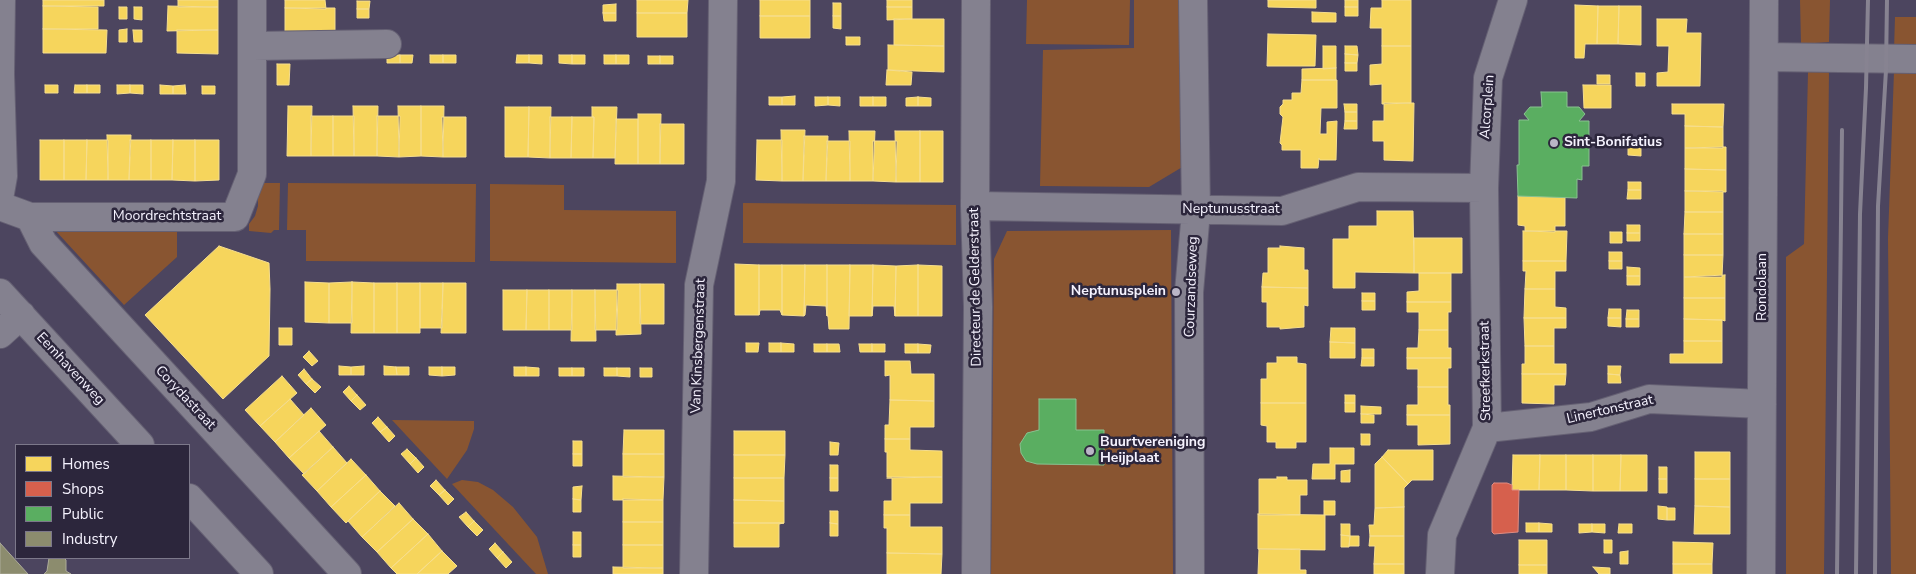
<!DOCTYPE html>
<style>
body{margin:0}
#map{position:relative;width:1916px;height:574px;overflow:hidden;background:#4c455f;font-family:"Nunito Sans",sans-serif}
canvas{display:block}
.legend{position:absolute;left:15px;top:444px;width:175px;height:115px;box-sizing:border-box;background:#2c263c;border:1px solid #7c788a;margin:0;padding:6px 9px;list-style:none;font-size:15px;color:#f5f2fe}
.legend li{display:flex;align-items:center;gap:10px;height:25px}
.legend b{width:25px;border:1px solid #7c788a}
</style>
<div id="map">
<canvas width="1916" height="574"></canvas>
<ul class="legend">
<li><b style="height:14px;background:#f6d55c"></b>Homes</li>
<li><b style="height:14px;background:#d6604d"></b>Shops</li>
<li><b style="height:14px;background:#5aae61"></b>Public</li>
<li><b style="height:14px;background:#8c8c6e"></b>Industry</li>
</ul>
</div>
<script>
const ctx = document.querySelector('canvas').getContext('2d');
ctx.lineJoin = 'round';
function fillPath(path, color) { ctx.fillStyle = color; ctx.fill(path, 'evenodd'); }
const poly = rows => new Path2D(rows.map(r => 'M' + r).join(''));
function strokePath(path, color, width, dash) { ctx.strokeStyle = color; ctx.lineWidth = width; ctx.lineCap = dash ? 'butt' : 'round'; ctx.setLineDash(dash || []); ctx.stroke(path); }
function label(font, color, halo, rows, align = 'center') {
  ctx.font = font + ' "Nunito Sans",sans-serif'; ctx.lineWidth = 5; ctx.setLineDash([]); ctx.textBaseline = 'middle'; ctx.strokeStyle = halo; ctx.fillStyle = color; for (const [text, x, y, turn = 0] of rows) {
    ctx.save(); ctx.translate(x, y); ctx.rotate((+turn || 0) * Math.PI / 180); ctx.textAlign = isNaN(turn) ? turn : align; if (halo) ctx.strokeText(text, 0, 0); ctx.fillText(text, 0, 0); ctx.restore();
  }
}
const green = poly([
 [1027,0,1130,0,1129,45,1026,44],
 [1134,0,1183,0,1184,166,1149,187,1040,186,1043,50,1134,48],
 [1800,0,1830,0,1829,42,1801,44],
 [1895,17,1916,17,1916,51,1894,50],
 [1829,70,1824,574,1786,574,1786,257,1804,244,1808,72],
 [1894,71,1916,71,1916,574,1891,574,1888,238],
 [258,183,280,183,279,230,274,230,271,233,249,231,249,224,255,216,258,206],
 [288,183,476,184,475,262,306,261,306,230,287,230],
 [490,184,564,185,564,210,676,211,676,263,490,261],
 [743,203,956,205,956,245,743,243],
 [54,229,173,229,174,232,177,232,177,257,124,305],
 [1171,230,1173,574,991,574,994,259,1007,231],
 [392,420,474,421,474,429,467,450,447,479],
 [462,480,478,482,493,490,513,507,537,537,548,574,536,574,452,484]
]);
const homes = poly([
 [43,0,104,0,104,6,43,6,43,0],
 [178,0,218,0,218,7,178,7,178,0],
 [285,0,325,0,326,9,285,8,285,0],
 [637,0,688,0,687,13,637,13,637,0],
 [760,0,810,0,810,16,760,16,760,0],
 [887,0,912,0,912,7,887,7,887,0],
 [1268,0,1316,0,1316,8,1268,7,1268,0],
 [1345,0,1358,0,1358,7,1345,7,1345,0],
 [1382,0,1411,0,1411,46,1382,46,1382,28,1370,28,1371,8,1382,8,1382,0],
 [357,1,370,1,369,9,357,9,357,1],
 [833,3,841,3,841,16,833,16,833,3],
 [616,4,616,13,603,13,603,5,616,4],
 [1575,5,1598,6,1597,44,1585,44,1584,58,1575,58,1575,5],
 [43,6,98,7,98,29,43,29,43,6],
 [168,6,218,7,218,30,167,31,168,6],
 [1598,6,1619,6,1618,44,1597,44,1598,6],
 [1619,6,1641,6,1641,45,1618,44,1619,6],
 [119,7,127,7,127,19,119,19,119,7],
 [134,7,142,7,142,20,134,19,134,7],
 [887,7,912,7,912,19,887,20,887,7],
 [1345,7,1358,7,1358,16,1345,16,1345,7],
 [285,8,335,8,335,33,285,33,285,8],
 [357,9,369,9,369,18,357,18,357,9],
 [1312,12,1336,13,1336,22,1312,22,1312,12],
 [603,13,616,13,616,21,604,21,603,13],
 [637,13,687,13,687,37,637,37,637,13],
 [760,16,810,16,810,38,760,38,760,16],
 [833,16,841,16,841,29,833,28,833,16],
 [894,19,944,19,944,46,894,45,894,19],
 [1657,19,1687,19,1686,33,1701,33,1700,86,1657,86,1657,73,1668,72,1669,46,1657,46,1657,19],
 [43,29,107,30,106,53,43,53,43,29],
 [127,29,127,42,119,42,119,30,127,29],
 [133,30,142,30,142,42,134,42,133,30],
 [177,30,218,30,218,54,177,53,177,30],
 [1268,34,1316,35,1315,66,1267,66,1268,34],
 [846,37,860,37,860,45,846,45,846,37],
 [888,45,944,46,944,72,888,70,888,45],
 [1323,46,1336,46,1336,68,1323,69,1323,46],
 [1345,46,1357,46,1358,55,1345,54,1345,46],
 [1382,46,1411,46,1411,103,1382,104,1382,84,1370,85,1370,65,1382,64,1382,46],
 [1345,54,1358,55,1357,63,1345,63,1345,54],
 [387,55,400,55,400,63,387,63,387,55],
 [400,55,413,55,412,63,400,63,400,55],
 [430,55,443,55,443,63,430,63,430,55],
 [443,55,456,55,456,63,443,63,443,55],
 [517,55,529,55,529,63,516,63,517,55],
 [529,55,542,55,542,64,529,63,529,55],
 [559,55,572,55,572,64,559,63,559,55],
 [572,55,585,55,585,64,572,64,572,55],
 [604,55,616,55,616,64,604,64,604,55],
 [616,55,629,55,629,64,616,64,616,55],
 [648,56,660,56,660,64,648,64,648,56],
 [660,56,673,56,673,64,660,64,660,56],
 [1345,63,1357,63,1357,71,1345,71,1345,63],
 [277,64,290,64,289,85,277,85,277,64],
 [1336,68,1336,80,1302,80,1302,69,1336,68],
 [887,70,912,72,911,85,886,85,887,70],
 [1636,73,1645,73,1645,86,1636,86,1636,73],
 [1597,75,1610,75,1610,84,1597,84,1597,75],
 [1302,80,1337,80,1337,108,1321,108,1320,134,1327,134,1327,122,1337,121,1336,160,1320,160,1319,158,1318,168,1301,168,1301,150,1282,150,1282,145,1280,143,1283,117,1280,114,1280,107,1283,104,1283,100,1292,100,1292,93,1301,93,1302,80],
 [45,85,58,85,58,93,45,93,45,85],
 [75,85,87,85,87,93,74,93,75,85],
 [87,85,100,85,100,93,87,93,87,85],
 [117,85,130,85,130,93,117,94,117,85],
 [130,85,143,85,143,94,130,93,130,85],
 [160,85,173,86,173,94,160,94,160,85],
 [185,85,186,94,173,94,173,86,185,85],
 [1583,85,1611,85,1611,108,1584,108,1583,85],
 [202,86,215,86,215,94,202,94,202,86],
 [795,96,795,105,782,105,782,97,795,96],
 [769,97,782,97,782,105,769,105,769,97],
 [815,97,828,97,828,105,815,106,815,97],
 [828,97,840,97,840,106,828,105,828,97],
 [860,97,873,97,873,106,860,106,860,97],
 [873,97,886,97,886,106,873,106,873,97],
 [918,97,931,98,931,106,918,106,918,97],
 [918,97,918,106,906,106,906,98,918,97],
 [1384,103,1414,103,1413,161,1384,160,1384,141,1373,141,1373,121,1384,121,1384,103],
 [1344,104,1357,104,1357,112,1345,112,1344,104],
 [1672,104,1724,104,1723,127,1685,126,1685,114,1672,114,1672,104],
 [288,106,312,106,311,156,287,156,288,106],
 [353,106,378,106,377,156,354,156,353,106],
 [398,106,421,106,421,156,399,157,398,106],
 [421,106,444,106,443,157,421,156,421,106],
 [505,107,529,107,528,157,505,157,505,107],
 [529,107,551,107,550,158,528,157,529,107],
 [592,107,617,107,615,158,593,158,594,117,592,117,592,107],
 [1345,112,1357,112,1357,121,1345,121,1345,112],
 [638,114,661,114,660,164,638,164,638,114],
 [311,116,333,116,333,156,311,156,311,116],
 [333,116,354,116,354,156,333,156,333,116],
 [377,116,400,116,399,157,377,156,377,116],
 [442,117,466,117,466,157,443,157,442,117],
 [550,117,572,117,571,158,550,158,550,117],
 [572,117,594,117,593,158,571,158,572,117],
 [616,119,638,119,638,164,615,164,616,119],
 [1345,121,1357,121,1357,129,1344,129,1345,121],
 [660,124,684,124,684,164,660,164,660,124],
 [1685,126,1723,127,1723,148,1685,148,1685,126],
 [781,130,805,130,803,181,782,181,781,130],
 [849,131,875,131,873,181,850,181,849,131],
 [895,131,920,131,920,182,896,182,895,131],
 [920,131,943,131,943,182,920,182,920,131],
 [107,135,131,135,129,180,108,180,107,135],
 [804,136,828,136,826,181,803,181,804,136],
 [1628,139,1641,139,1641,148,1628,147,1628,139],
 [40,140,64,140,64,180,40,180,40,140],
 [64,140,87,140,86,180,64,180,64,140],
 [87,140,108,140,108,180,86,180,87,140],
 [130,140,151,140,151,180,129,180,130,140],
 [151,140,173,140,172,180,151,180,151,140],
 [173,140,195,140,195,181,172,180,173,140],
 [195,140,219,140,219,180,195,181,195,140],
 [757,140,782,140,782,181,756,180,757,140],
 [827,141,850,141,850,181,826,181,827,141],
 [873,141,897,141,896,182,873,181,873,141],
 [1628,147,1641,148,1641,156,1628,155,1628,147],
 [1723,147,1726,147,1726,170,1685,169,1685,148,1723,147],
 [1685,169,1726,170,1726,192,1685,191,1685,169],
 [1628,182,1641,182,1641,190,1628,190,1628,182],
 [1628,190,1641,190,1641,199,1627,199,1628,190],
 [1685,191,1723,191,1723,212,1685,212,1685,191],
 [1518,196,1565,197,1565,226,1555,226,1555,232,1525,231,1525,226,1518,225,1518,196],
 [1377,211,1413,211,1414,273,1355,272,1355,288,1333,288,1333,239,1349,239,1349,226,1377,226,1377,211],
 [1685,212,1723,212,1723,234,1684,234,1685,212],
 [1627,225,1640,225,1640,233,1627,233,1627,225],
 [1523,231,1567,231,1566,261,1523,261,1523,231],
 [1610,232,1622,232,1622,243,1610,243,1610,232],
 [1627,233,1640,233,1640,241,1627,241,1627,233],
 [1684,234,1723,234,1723,255,1684,255,1684,234],
 [1414,238,1462,238,1462,273,1414,273,1414,238],
 [219,246,269,263,270,289,269,356,223,399,145,315,219,246],
 [1280,246,1304,248,1304,270,1308,270,1308,288,1262,287,1263,273,1268,273,1268,248,1280,248,1280,246],
 [1609,252,1622,252,1622,261,1609,261,1609,252],
 [1684,255,1723,255,1722,277,1684,277,1684,255],
 [1523,261,1566,261,1566,271,1555,271,1555,289,1525,289,1526,271,1523,271,1523,261],
 [1609,261,1622,261,1622,269,1609,269,1609,261],
 [735,264,759,265,759,315,735,315,735,264],
 [759,265,782,265,782,315,780,310,760,310,759,315,759,265],
 [782,265,805,265,804,316,782,315,782,265],
 [805,265,827,265,827,316,826,306,806,305,805,315,804,316,805,265],
 [827,265,850,265,849,329,829,329,828,316,827,316,827,265],
 [850,265,873,265,872,316,849,316,850,265],
 [873,265,896,266,895,316,894,306,873,306,872,316,873,265],
 [918,265,918,316,895,316,896,266,918,265],
 [918,265,942,266,942,316,918,316,918,265],
 [1627,267,1640,268,1640,276,1627,276,1627,267],
 [1419,273,1451,273,1451,302,1407,302,1407,292,1419,291,1419,273],
 [1725,275,1725,298,1684,298,1684,277,1725,275],
 [1627,276,1640,276,1640,285,1627,285,1627,276],
 [305,282,329,283,329,323,305,322,305,282],
 [352,282,374,283,374,333,351,333,352,282],
 [352,282,352,323,329,323,329,283,352,282],
 [374,283,397,283,397,333,374,333,374,283],
 [397,283,420,283,420,333,397,333,397,283],
 [420,283,443,283,442,328,420,328,420,283],
 [443,283,466,283,466,333,441,333,443,283],
 [617,284,640,284,641,334,616,335,617,284],
 [640,284,664,284,664,324,640,324,640,284],
 [1262,287,1308,288,1308,306,1304,305,1304,327,1280,329,1280,327,1267,327,1267,302,1262,302,1262,287],
 [1525,289,1555,289,1555,307,1566,308,1566,318,1524,318,1525,289],
 [503,290,527,290,526,330,503,330,503,290],
 [527,290,549,290,549,330,526,330,527,290],
 [549,290,572,290,572,330,549,330,549,290],
 [572,290,595,290,596,341,571,341,572,290],
 [595,290,618,290,617,330,595,330,595,290],
 [1362,293,1375,293,1375,301,1362,301,1362,293],
 [1684,298,1725,298,1725,321,1722,320,1684,319,1684,298],
 [1362,301,1375,301,1375,310,1362,310,1362,301],
 [1407,302,1451,302,1451,312,1448,312,1448,330,1419,330,1419,312,1407,312,1407,302],
 [1609,309,1621,309,1621,318,1608,318,1609,309],
 [1627,310,1639,310,1639,319,1626,319,1627,310],
 [1524,318,1566,318,1566,328,1554,328,1554,346,1525,346,1524,318],
 [1608,318,1621,318,1621,327,1608,326,1608,318],
 [1626,319,1639,319,1639,327,1626,327,1626,319],
 [1684,319,1722,320,1722,341,1684,341,1684,319],
 [279,328,292,328,292,345,279,345,279,328],
 [1331,328,1355,328,1355,343,1330,342,1331,328],
 [1419,330,1448,330,1448,348,1451,348,1451,358,1407,358,1407,348,1418,348,1419,330],
 [1684,341,1722,341,1722,363,1670,363,1670,354,1684,354,1684,341],
 [1330,342,1355,343,1355,358,1330,358,1330,342],
 [746,343,759,343,758,352,746,352,746,343],
 [769,343,781,343,781,352,769,352,769,343],
 [781,343,794,344,794,352,781,352,781,343],
 [814,344,827,344,827,352,814,352,814,344],
 [827,344,839,344,840,352,827,352,827,344],
 [859,344,872,344,872,352,860,352,859,344],
 [872,344,885,344,885,352,872,352,872,344],
 [905,344,918,344,918,353,905,353,905,344],
 [918,344,931,345,930,353,918,353,918,344],
 [1525,346,1554,346,1554,364,1566,364,1566,374,1522,374,1522,364,1525,364,1525,346],
 [1362,349,1374,349,1374,358,1362,358,1362,349],
 [309,351,318,361,312,366,303,357,309,351],
 [1277,357,1297,357,1297,363,1306,364,1306,403,1261,403,1261,379,1267,379,1267,363,1277,363,1277,357],
 [1362,358,1374,358,1374,366,1361,366,1362,358],
 [1407,358,1451,358,1451,368,1448,368,1448,387,1418,387,1418,369,1407,369,1407,358],
 [885,361,910,361,911,374,934,374,934,401,890,400,890,375,885,376,885,361],
 [339,366,351,367,351,375,339,375,339,366],
 [364,366,364,375,351,375,351,367,364,366],
 [384,366,396,367,397,375,384,375,384,366],
 [1608,366,1621,366,1620,375,1608,374,1608,366],
 [396,367,409,367,409,375,397,375,396,367],
 [429,367,442,367,442,376,429,375,429,367],
 [442,367,455,367,455,375,442,376,442,367],
 [514,367,526,367,526,376,514,376,514,367],
 [526,367,539,368,539,376,526,376,526,367],
 [559,368,572,368,572,376,559,376,559,368],
 [572,368,584,368,584,376,572,376,572,368],
 [604,368,617,368,617,376,604,376,604,368],
 [617,368,630,368,630,377,617,376,617,368],
 [640,368,652,368,652,377,640,377,640,368],
 [304,369,312,379,306,384,298,375,304,369],
 [1522,374,1566,374,1565,385,1554,385,1554,404,1522,403,1522,374],
 [1608,374,1620,375,1621,383,1608,383,1608,374],
 [282,376,297,393,260,426,245,410,282,376],
 [312,379,321,387,315,393,306,384,312,379],
 [349,386,357,395,351,401,343,392,349,386],
 [1418,387,1448,387,1448,405,1450,405,1450,415,1407,415,1407,405,1418,405,1418,387],
 [357,395,366,405,360,410,351,401,357,395],
 [1345,395,1355,395,1355,403,1345,403,1345,395],
 [290,399,304,415,275,442,260,426,290,399],
 [890,400,934,401,934,427,910,427,910,439,885,439,885,425,889,425,890,400],
 [1261,403,1306,403,1306,442,1296,442,1296,448,1276,448,1276,442,1267,442,1267,426,1261,425,1261,403],
 [1345,403,1355,403,1355,412,1345,412,1345,403],
 [1361,406,1381,407,1381,414,1361,414,1361,406],
 [311,408,326,425,289,458,275,442,311,408],
 [1361,414,1374,415,1374,423,1361,423,1361,414],
 [1407,415,1450,415,1450,444,1418,445,1418,425,1407,425,1407,415],
 [378,417,387,427,380,432,372,423,378,417],
 [387,427,395,436,389,442,380,432,387,427],
 [624,430,664,430,664,454,623,454,624,430],
 [319,431,333,447,304,474,289,458,319,431],
 [734,431,785,431,785,455,734,455,734,431],
 [1361,434,1370,434,1370,445,1361,445,1361,434],
 [885,439,910,439,910,450,942,451,942,477,887,477,887,452,885,452,885,439],
 [573,441,582,441,582,454,573,454,573,441],
 [830,442,839,443,838,455,830,455,830,442],
 [333,447,347,463,317,491,302,475,333,447],
 [1330,448,1354,448,1354,464,1335,464,1335,479,1312,479,1313,464,1330,464,1330,448],
 [407,449,416,458,410,464,401,454,407,449],
 [1388,450,1433,450,1433,480,1412,480,1408,484,1382,457,1388,450],
 [1695,452,1730,452,1730,479,1695,479,1695,452],
 [573,454,582,454,582,466,573,466,573,454],
 [623,454,664,454,664,477,623,477,623,454],
 [734,455,785,455,784,478,734,478,734,455],
 [1513,455,1540,455,1539,490,1512,490,1513,455],
 [1540,455,1566,455,1566,490,1539,490,1540,455],
 [1566,455,1593,455,1593,491,1566,490,1566,455],
 [1593,455,1621,455,1620,491,1593,491,1593,455],
 [1621,455,1647,455,1647,491,1620,491,1621,455],
 [1382,457,1408,484,1404,488,1404,507,1375,508,1375,464,1382,457],
 [416,458,424,467,418,473,410,464,416,458],
 [351,459,366,475,331,507,317,491,351,459],
 [830,465,838,465,838,478,830,478,830,465],
 [1659,467,1667,467,1667,479,1659,479,1659,467],
 [1350,470,1350,482,1341,482,1341,471,1350,470],
 [366,475,380,491,346,523,331,507,366,475],
 [613,476,664,477,663,500,613,500,613,476],
 [1277,477,1287,477,1287,480,1307,480,1307,495,1300,495,1300,515,1259,515,1259,479,1277,479,1277,477],
 [734,478,784,478,784,501,734,500,734,478],
 [830,478,838,478,838,491,830,491,830,478],
 [887,478,942,477,942,503,910,503,910,515,884,515,884,501,892,501,892,478,887,478],
 [1659,479,1667,479,1667,493,1659,493,1659,479],
 [1695,479,1730,479,1730,507,1695,506,1695,479],
 [436,480,445,490,439,495,430,486,436,480],
 [582,486,581,500,573,499,573,487,582,486],
 [445,490,454,499,448,505,439,495,445,490],
 [380,491,395,506,362,537,348,521,380,491],
 [573,499,581,500,581,512,573,512,573,499],
 [623,499,663,500,663,522,623,522,623,499],
 [734,500,784,501,784,523,734,523,734,500],
 [1324,501,1335,501,1335,515,1324,515,1324,501],
 [399,503,413,519,377,552,362,537,399,503],
 [1658,506,1667,507,1667,520,1658,519,1658,506],
 [1695,506,1730,507,1730,534,1694,534,1695,506],
 [1404,507,1404,536,1370,536,1369,525,1374,525,1375,508,1404,507],
 [1667,508,1675,508,1675,520,1667,520,1667,508],
 [830,511,838,511,838,524,830,523,830,511],
 [466,512,474,521,468,527,459,517,466,512],
 [1258,514,1325,515,1325,550,1258,549,1258,514],
 [884,515,910,515,910,527,942,527,942,554,887,553,887,528,884,528,884,515],
 [413,519,428,534,391,568,377,552,413,519],
 [474,521,483,530,477,536,468,527,474,521],
 [623,522,663,522,663,545,623,545,623,522],
 [734,523,784,523,779,524,779,547,734,547,734,523],
 [830,523,838,524,838,536,830,536,830,523],
 [1526,523,1539,523,1539,532,1526,532,1526,523],
 [1539,523,1552,524,1552,532,1539,532,1539,523],
 [1341,524,1350,524,1350,536,1341,535,1341,524],
 [1579,524,1592,524,1592,532,1579,533,1579,524],
 [1592,524,1605,524,1605,533,1592,532,1592,524],
 [1619,524,1632,524,1632,533,1618,533,1619,524],
 [573,532,581,532,581,545,573,545,573,532],
 [428,534,442,551,417,574,397,574,391,568,428,534],
 [1341,535,1350,536,1349,547,1341,547,1341,535],
 [1350,536,1359,536,1359,546,1349,546,1350,536],
 [1370,536,1404,536,1404,564,1374,564,1375,546,1369,546,1370,536],
 [1519,540,1547,540,1547,565,1519,565,1519,540],
 [1604,540,1612,540,1612,553,1604,553,1604,540],
 [1673,542,1713,543,1712,564,1673,564,1673,542],
 [495,543,503,552,497,558,489,549,495,543],
 [573,545,581,545,581,557,573,557,573,545],
 [623,545,663,545,663,568,623,568,623,545],
 [1259,549,1300,549,1300,570,1306,570,1306,574,1258,574,1259,549],
 [442,551,457,566,448,574,417,574,442,551],
 [1628,551,1628,564,1620,564,1620,552,1628,551],
 [503,552,512,562,506,568,497,558,503,552],
 [887,553,942,554,941,574,887,574,887,553],
 [1374,564,1404,564,1404,574,1374,574,1374,564],
 [1673,564,1712,564,1712,574,1673,574,1673,564],
 [1519,565,1547,565,1547,574,1519,574,1519,565],
 [613,567,663,568,663,574,613,574,613,567],
 [1593,567,1610,568,1610,574,1599,574,1593,567]
]);
const shops = poly([
 [1494,483,1507,483,1512,485,1512,490,1519,490,1518,532,1494,534,1492,532,1492,485,1494,483]
]);
const public = poly([
 [1541,92,1567,92,1567,107,1579,107,1585,114,1579,121,1589,121,1589,166,1582,166,1582,180,1577,179,1577,198,1518,196,1517,165,1519,165,1519,120,1529,120,1524,114,1530,107,1542,107,1541,92],
 [1039,399,1076,399,1076,430,1104,430,1104,465,1037,464,1026,461,1021,453,1020,444,1027,433,1039,430,1039,399]
]);
const industry = poly([
 [0,543,28,574,0,574,0,543],
 [49,558,64,558,66,560,66,571,71,574,44,574,47,571,49,558]
]);
const minor = poly([
 [976,0,975,206,978,307,976,574],
 [253,46,387,44],
 [1764,57,1916,59],
 [0,193,3,176,0,74,1,0],
 [0,206,30,217,235,217,252,174,252,0],
 [975,206,1282,211,1358,187,1484,188],
 [30,217,43,243,347,574],
 [0,293,140,445],
 [0,334,21,315],
 [1487,428,1591,417,1649,399,1762,404],
 [189,498,259,574],
 [694,574,699,285,721,181,723,0],
 [1190,574,1189,292,1196,211,1193,0],
 [1440,574,1442,535,1487,428,1484,188,1488,78,1513,0],
 [1761,574,1764,0]
]);
const rail = poly([
 [1837,574,1842,130],
 [1856,574,1860,214,1866,88,1868,0],
 [1875,574,1878,206,1886,70,1887,0]
]);
const markers = [
 [1554,143,5,"#bab5c6"],
 [1176,292,5,"#bab5c6"],
 [1090,451,5,"#bab5c6"]
];
const streetNames = [
 ["Alcorplein",1488,107,-86],
 ["Neptunusstraat",1231,210],
 ["Moordrechtstraat",167,217],
 ["Directeur de Gelderstraat",976,287,-91],
 ["Courzandseweg",1192,287,-88],
 ["Rondolaan",1763,287,-90],
 ["Van Kinsbergenstraat",699,346,-88],
 ["Eemhavenweg",70,369,47],
 ["Streefkerkstraat",1486,371,-91],
 ["Corydastraat",185,398,47],
 ["Linertonstraat",1610,410,-13]
];
const poiNames = [
 ["Sint-Bonifatius",1564,143],
 ["Neptunusplein",1166,292,"right"],
 ["Buurtvereniging",1100,443],
 ["Heijplaat",1100,459]
];
fillPath(green, '#895531');
fillPath(homes, '#f6d55c');
strokePath(homes, '#f6de8d', 1);
fillPath(shops, '#d6604d');
strokePath(shops, '#df8c82', 1);
fillPath(public, '#5aae61');
strokePath(public, '#88c290', 1);
fillPath(industry, '#8c8c6e');
strokePath(industry, '#acab99', 1);
strokePath(minor, '#656073', 30);
strokePath(minor, '#84818f', 28);
strokePath(rail, '#878391', 4);
for (const [x, y, r, color] of markers) { const dot = new Path2D(); dot.arc(x, y, r, 0, 2 * Math.PI); ctx.fillStyle = color; ctx.fill(dot); strokePath(dot, '#2c263c', 2); }
label('14px', '#f5f2fe', '#2c263c', streetNames);
label('bold 14px', '#f5f2fe', '#2c263c', poiNames, 'left');
</script>
